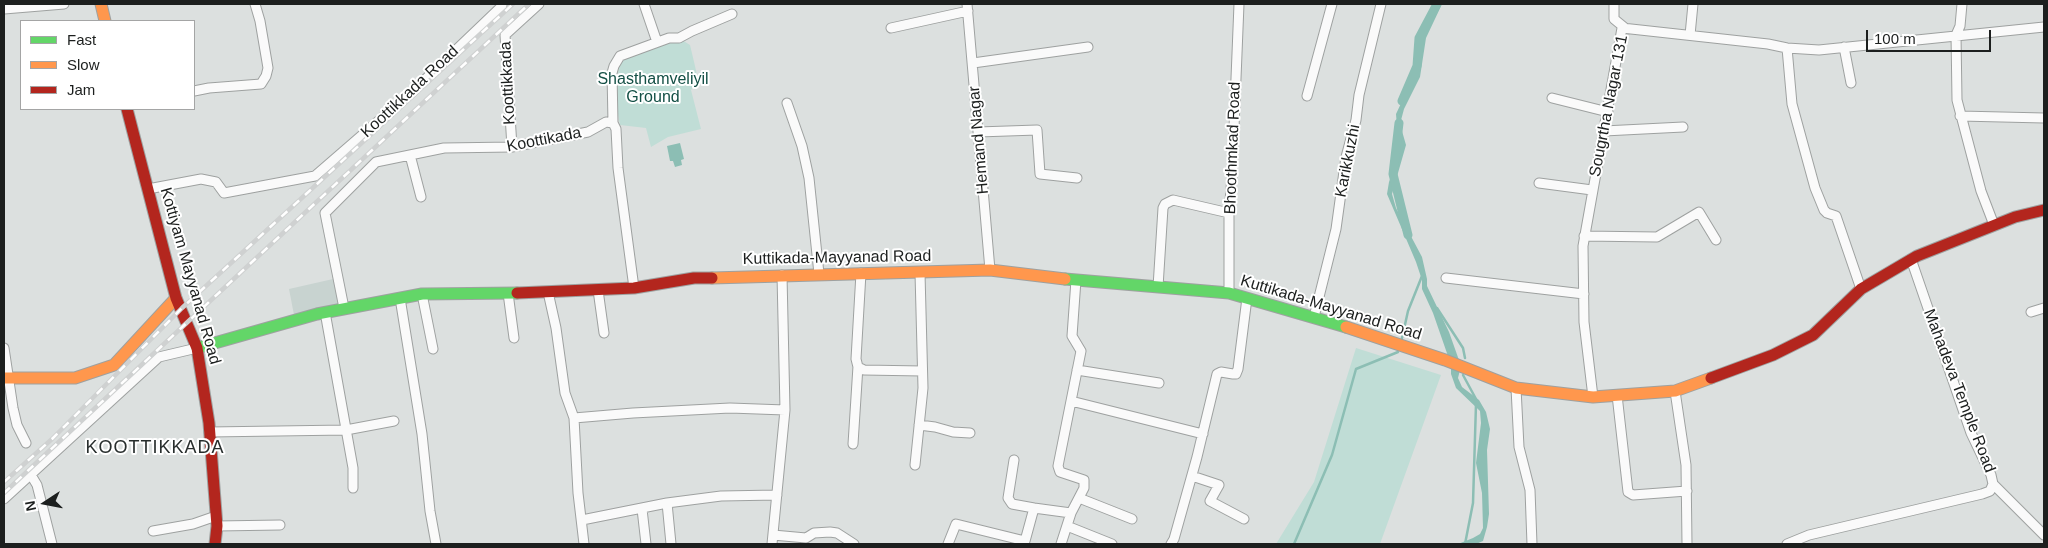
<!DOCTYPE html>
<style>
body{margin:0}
#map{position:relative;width:2048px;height:548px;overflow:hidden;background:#dce0df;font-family:Arial,sans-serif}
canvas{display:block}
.frame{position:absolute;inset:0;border:5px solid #1c1f1e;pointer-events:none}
.legend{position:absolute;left:20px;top:20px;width:175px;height:90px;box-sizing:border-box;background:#fff;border:1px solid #a4a5a5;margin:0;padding:6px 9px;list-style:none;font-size:15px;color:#1c1f1e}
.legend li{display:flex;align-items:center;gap:10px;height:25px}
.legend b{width:25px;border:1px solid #a4a5a5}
.north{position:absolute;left:20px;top:478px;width:50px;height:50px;-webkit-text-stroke:4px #fff;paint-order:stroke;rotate:259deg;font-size:14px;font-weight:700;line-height:20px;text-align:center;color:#1c1f1e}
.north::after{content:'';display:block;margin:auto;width:18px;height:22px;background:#1c1f1e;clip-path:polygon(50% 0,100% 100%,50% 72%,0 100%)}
.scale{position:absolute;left:1866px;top:30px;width:125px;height:22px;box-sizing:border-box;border:2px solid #1c1f1e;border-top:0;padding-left:6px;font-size:15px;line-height:18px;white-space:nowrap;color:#1c1f1e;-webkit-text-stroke:4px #fff;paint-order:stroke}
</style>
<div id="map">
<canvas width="2048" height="548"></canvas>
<div class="frame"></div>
<ul class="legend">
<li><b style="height:6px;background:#63d668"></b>Fast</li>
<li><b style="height:6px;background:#ff974d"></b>Slow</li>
<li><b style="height:6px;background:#b3261e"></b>Jam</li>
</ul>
<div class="north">N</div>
<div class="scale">100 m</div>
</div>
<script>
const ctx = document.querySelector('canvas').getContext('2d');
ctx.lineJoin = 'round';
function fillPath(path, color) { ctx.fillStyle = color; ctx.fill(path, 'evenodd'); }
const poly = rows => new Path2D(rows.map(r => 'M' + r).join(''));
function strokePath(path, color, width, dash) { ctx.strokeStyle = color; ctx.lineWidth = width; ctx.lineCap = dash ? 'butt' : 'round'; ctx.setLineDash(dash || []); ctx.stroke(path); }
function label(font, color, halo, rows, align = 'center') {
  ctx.font = font + ' Arial,sans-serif'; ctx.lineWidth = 4; ctx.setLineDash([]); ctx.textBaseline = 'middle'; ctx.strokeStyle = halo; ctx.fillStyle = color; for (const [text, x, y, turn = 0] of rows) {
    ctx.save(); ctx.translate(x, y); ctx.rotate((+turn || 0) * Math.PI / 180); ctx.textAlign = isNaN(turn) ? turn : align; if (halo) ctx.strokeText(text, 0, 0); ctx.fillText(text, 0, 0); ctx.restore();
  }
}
const built = poly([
 [333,279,339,305,294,315,289,289]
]);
const green = poly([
 [682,40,690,45,695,66,698,80,691,90,701,129,668,137,651,147,646,128,620,125,614,94,619,68,621,61,634,53],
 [1356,348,1441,375,1380,544,1276,544,1314,482]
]);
const water = poly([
 [1437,4,1442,4,1426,38,1420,77,1404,109,1400,124,1406,145,1392,194,1396,208,1422,257,1427,279,1427,286,1449,332,1460,363,1449,359,1433,313,1422,289,1422,280,1416,262,1387,194,1389,182,1399,153,1396,114,1413,78,1420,37],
 [680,143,684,159,681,160,682,165,675,167,673,161,670,161,667,146],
 [1451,367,1460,370,1458,378,1462,387,1479,400,1486,412,1490,429,1487,450,1489,514,1487,527,1483,541,1476,544,1458,544,1473,538,1480,534,1483,528,1482,493,1476,463,1481,423,1480,411,1456,388,1451,374]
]);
const stream = poly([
 [1437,308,1463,348,1465,358],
 [1402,338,1408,311,1422,276],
 [1463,375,1476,399],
 [1294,544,1332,455,1356,369,1398,352],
 [1465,544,1473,503,1476,404]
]);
const canal = poly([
 [1402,101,1417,66,1419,38,1437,4],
 [1399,123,1393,174,1408,235]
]);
const street = poly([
 [644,4,657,42],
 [967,4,990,270],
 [1614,4,1614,19,1625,28,1622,28],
 [1962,4,1960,26,1956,35,1957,100,1981,191,1994,225],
 [4,9,64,4],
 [891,28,968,11],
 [1690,35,1693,4],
 [1844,47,1851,83],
 [1787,48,1792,104,1815,188,1824,210,1827,213,1836,216,1861,289],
 [973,63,1088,47],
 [194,91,209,88,261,84,266,76,268,68,260,21,255,4],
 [1307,96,1332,4],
 [1552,98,1608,112],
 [787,103,802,146,809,178,819,274],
 [1960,116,2044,118],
 [613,123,612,73,614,66,620,56,669,38,679,38,692,31,732,14],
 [1604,131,1683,127],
 [978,132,1037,130,1040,174,1077,178],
 [512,147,505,35,539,4],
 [1539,183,1592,190],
 [148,189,201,179,216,182,224,193,315,176,412,92,502,6,502,4],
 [421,197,410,155,444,148,512,147,588,132,606,122,613,123,616,129,618,168,634,288],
 [1584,236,1657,237,1699,212,1716,240],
 [1911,259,1971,433,1991,475,1993,484,2044,535],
 [861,273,856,359,858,367,864,370,922,371],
 [1446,278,1584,294],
 [1158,287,1163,208,1165,204,1173,200,1229,213],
 [598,290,604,333],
 [548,292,556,328,565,393,574,418,578,493,584,544],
 [508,293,514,338],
 [1229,293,1229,213,1232,177,1239,4],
 [422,294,433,349],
 [400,298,422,434,430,511,436,544],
 [344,308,325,213,376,162,410,155],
 [325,312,353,468,353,488],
 [2031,312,2044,308],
 [1314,317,1336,229,1346,157,1356,120,1359,95,1381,4],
 [4,348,13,408,17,425,26,443],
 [1077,370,1159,383],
 [1516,388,1519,447,1530,490,1532,544],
 [1675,391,1686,465,1687,544],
 [1617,395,1628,492,1633,495,1687,491],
 [1593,397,1584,322,1583,246,1622,28,1768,44,1787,48,1819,50,2044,27],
 [1071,401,1203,434],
 [574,418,633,413,730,408,785,410],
 [919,425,935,427,953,432,970,433],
 [209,432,346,430,394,421],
 [853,444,858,366],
 [1014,460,1008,498,1012,504,1034,508],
 [915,465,923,388,920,273],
 [31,475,37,485,52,544],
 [1192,476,1219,485,1210,501,1244,519],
 [1079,498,1132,519],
 [4,499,159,357,197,348],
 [667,503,671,544],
 [642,509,646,544],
 [582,520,667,503,721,496,777,495],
 [217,526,280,525],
 [1067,526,1112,544],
 [153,531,193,524,216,516],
 [773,535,806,538,814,533,830,532,837,533,854,544],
 [772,544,785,410,782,275],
 [948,544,956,524,1025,541,1034,508,1071,513],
 [1061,544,1071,513,1084,488,1084,480,1060,472,1058,466,1081,351,1072,336,1076,280],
 [1171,544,1174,539,1197,457,1217,374,1221,372,1233,374,1236,374,1238,369,1247,298],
 [1787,544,1809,535,1982,494,1990,491,1993,484]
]);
const fast = poly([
 [1065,279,1229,293,1346,327],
 [197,348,317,314,422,294,517,293]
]);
const slow = poly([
 [101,4,105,21],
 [712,278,990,270,1065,279],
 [1346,327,1445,360,1516,388,1593,397,1675,391,1711,378],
 [4,378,75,378,114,365,176,298]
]);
const jam = poly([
 [127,109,176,298,197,348,209,423,217,526,215,544],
 [517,293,634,288,694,278,712,278],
 [1711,378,1773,355,1813,335,1861,289,1917,256,2015,217,2044,210]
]);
const rail = poly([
 [4,482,52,439,182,308,513,4],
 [4,493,529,4]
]);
const parkNames = [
 ["Shasthamveliyil",653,80],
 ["Ground",653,98]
];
const streetNames = [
 ["Koottikkada",508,83,-93],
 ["Koottikkada Road",410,92,-43],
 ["Sougrtha Nagar 131",1609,106,-79],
 ["Koottikada",544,140,-11],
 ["Hemand Nagar",979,140,-95],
 ["Bhoothmkad Road",1233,148,-88],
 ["Karikkuzhi",1348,161,-79],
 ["Kuttikada-Mayyanad Road",837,258,-1],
 ["Kottiyam Mayyanad Road",190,276,74],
 ["Kuttikada-Mayyanad Road",1331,308,17],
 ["Mahadeva Temple Road",1959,391,69]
];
const neighbourhoodNames = [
 ["KOOTTIKKADA",155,448]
];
fillPath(built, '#c8d3d0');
fillPath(green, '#c0ddd6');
fillPath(water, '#8cbeb4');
strokePath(stream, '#8cbeb4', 2.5);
strokePath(canal, '#8cbeb4', 9);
strokePath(street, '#9ea1a0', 11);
strokePath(fast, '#9ea1a0', 13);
strokePath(slow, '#9ea1a0', 13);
strokePath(jam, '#9ea1a0', 13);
strokePath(street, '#fafafa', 9);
strokePath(fast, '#63d668', 11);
strokePath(slow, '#ff974d', 11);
strokePath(jam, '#b3261e', 11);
strokePath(rail, '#cfd1d1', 4.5);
strokePath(rail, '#fff', 2.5, [8]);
label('16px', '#134f45', '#fff', parkNames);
label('16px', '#1c1f1e', '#fff', streetNames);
ctx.letterSpacing = '1px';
label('18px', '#282e2d', '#fff', neighbourhoodNames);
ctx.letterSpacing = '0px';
</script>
